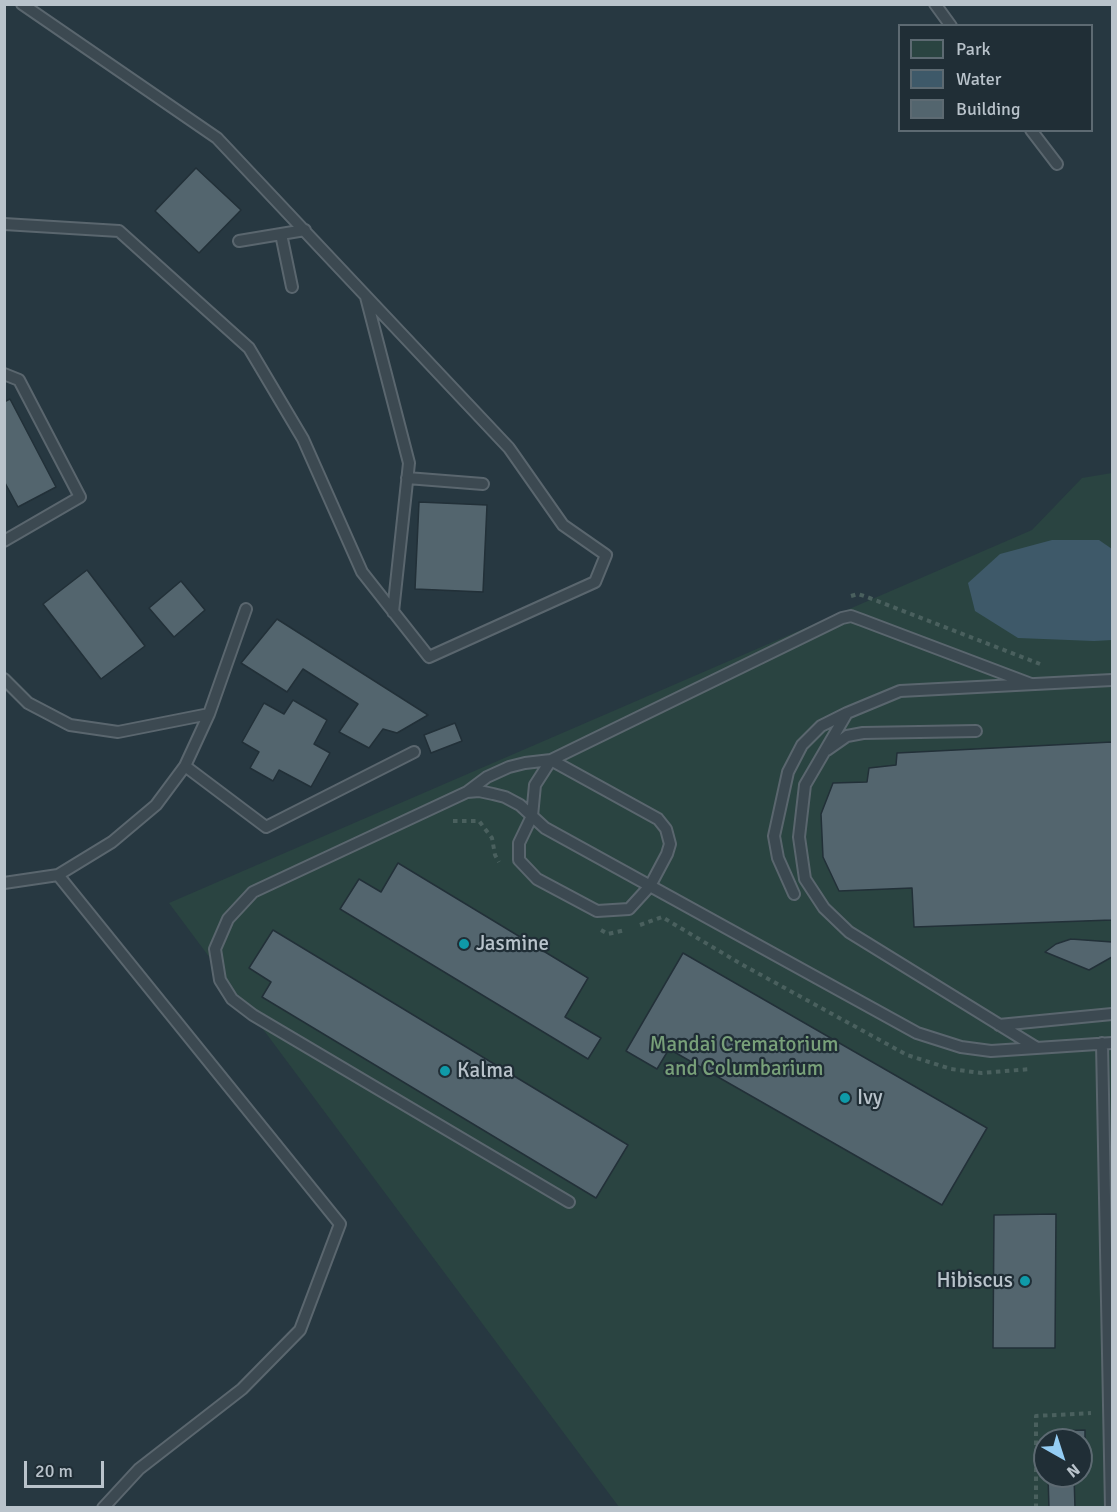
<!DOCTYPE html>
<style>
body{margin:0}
#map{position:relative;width:1117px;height:1512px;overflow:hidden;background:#273841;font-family:Signika,sans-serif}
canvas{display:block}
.frame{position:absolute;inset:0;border:6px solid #b9c3cb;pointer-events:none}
.legend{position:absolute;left:898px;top:24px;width:195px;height:108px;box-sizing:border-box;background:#202e36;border:2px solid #5d6a72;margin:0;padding:8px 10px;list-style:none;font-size:18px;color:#b9c3cb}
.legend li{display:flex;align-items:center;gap:12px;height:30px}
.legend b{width:30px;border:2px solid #5d6a72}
.north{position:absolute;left:1033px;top:1428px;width:60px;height:60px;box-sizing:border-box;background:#202e36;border:2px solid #5d6a72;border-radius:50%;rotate:141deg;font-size:16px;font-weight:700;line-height:24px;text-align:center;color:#b9c3cb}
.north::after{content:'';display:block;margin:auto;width:21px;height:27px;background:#94cdf4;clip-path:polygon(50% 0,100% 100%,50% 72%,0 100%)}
.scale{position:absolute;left:24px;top:1461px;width:80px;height:27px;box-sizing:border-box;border:3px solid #b9c3cb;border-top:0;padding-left:8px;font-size:18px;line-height:21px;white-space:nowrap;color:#b9c3cb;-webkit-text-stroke:4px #202e36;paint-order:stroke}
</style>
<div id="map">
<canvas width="1117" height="1512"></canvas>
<div class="frame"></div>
<ul class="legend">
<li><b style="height:16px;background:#2a4441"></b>Park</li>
<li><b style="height:16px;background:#3e5969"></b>Water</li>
<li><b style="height:16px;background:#53656e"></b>Building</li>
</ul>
<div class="north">N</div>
<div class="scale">20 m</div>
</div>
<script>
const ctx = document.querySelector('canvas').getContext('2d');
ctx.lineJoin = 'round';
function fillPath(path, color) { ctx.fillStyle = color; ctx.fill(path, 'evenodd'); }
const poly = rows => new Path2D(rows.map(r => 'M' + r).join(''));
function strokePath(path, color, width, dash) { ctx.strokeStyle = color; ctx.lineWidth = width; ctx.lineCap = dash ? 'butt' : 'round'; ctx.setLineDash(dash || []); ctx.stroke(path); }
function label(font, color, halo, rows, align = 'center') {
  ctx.font = font + ' Signika,sans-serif'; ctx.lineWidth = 4.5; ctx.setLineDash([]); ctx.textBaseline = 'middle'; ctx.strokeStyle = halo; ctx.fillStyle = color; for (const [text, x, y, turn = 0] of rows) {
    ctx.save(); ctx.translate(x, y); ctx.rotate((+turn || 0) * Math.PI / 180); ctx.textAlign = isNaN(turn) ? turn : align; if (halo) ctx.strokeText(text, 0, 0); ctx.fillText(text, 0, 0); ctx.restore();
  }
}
const green = poly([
 [1112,473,1112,1507,619,1507,169,903,1032,530,1082,478],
 [1045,1440,1081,1440,1081,1476,1045,1476]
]);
const water = poly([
 [1052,540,1099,540,1112,549,1112,640,1094,641,1018,638,975,611,968,583,1000,554]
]);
const building = poly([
 [196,168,241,210,199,253,155,211,196,168],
 [10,399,56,487,18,507,4,481,4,402,10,399],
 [419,502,487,505,483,592,415,589,419,502],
 [87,570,145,646,101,679,43,604,87,570],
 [181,581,205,610,174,637,149,608,181,581],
 [277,619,428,715,397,733,383,729,369,748,339,732,358,704,303,669,287,692,241,663,277,619],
 [293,700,327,720,314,744,330,753,311,787,279,770,273,781,250,768,259,752,242,742,264,703,284,714,293,700],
 [455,723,462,741,431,753,424,735,455,723],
 [1112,742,1112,920,914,927,912,888,839,891,823,857,821,814,833,783,867,782,869,768,896,765,897,753,1112,742],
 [398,863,588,978,565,1017,601,1038,588,1059,340,909,359,879,381,892,398,863],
 [273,930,628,1145,596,1198,262,997,271,982,249,968,273,930],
 [1071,939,1112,942,1112,957,1089,970,1045,952,1056,944,1071,939],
 [683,953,987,1128,942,1205,669,1049,657,1069,626,1051,683,953],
 [1056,1214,1055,1348,993,1348,994,1215,1056,1214],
 [1085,1430,1085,1467,1081,1467,1081,1440,1056,1440,1056,1431,1085,1430],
 [1048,1476,1074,1476,1075,1508,1049,1508,1048,1476]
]);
const path = poly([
 [851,596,858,594,867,597,1040,664],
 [453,821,479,821,492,838,495,855,499,862],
 [640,925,662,917,741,964,907,1055,951,1069,981,1073,1031,1069],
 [601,930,608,934,625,930],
 [1036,1508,1036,1416,1091,1413]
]);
const service = poly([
 [935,4,951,26],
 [1031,130,1057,164],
 [4,224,119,231,249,348,303,439,362,572,429,657,595,582,606,555,563,525,509,448,217,138,22,4],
 [281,234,292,287],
 [239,241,305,230],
 [366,297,409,463,393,612],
 [4,374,19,380,80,497,4,541],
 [407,478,483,484],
 [4,679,28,703,70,725,118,732,209,714],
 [847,713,805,785,799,837,805,879,824,908,849,932,1037,1048],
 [827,750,847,736,863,733,976,731],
 [551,760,658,819,666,829,670,844,667,854,650,886,629,909,597,911,537,879,519,860,519,843,532,816,535,785,551,760],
 [185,766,266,827,414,752],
 [467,792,479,791,493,794,505,797,520,805,545,828,917,1033,961,1047,991,1051,1112,1043],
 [58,875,340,1224,300,1330,242,1389,139,1469,103,1508],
 [4,883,58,875,112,842,156,805,185,766,209,714,246,609],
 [794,894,778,858,774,836,788,772,802,745,821,726,847,713,900,691,1112,680],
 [999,1025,1112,1014],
 [1102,1043,1111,1508],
 [569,1202,253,1015,232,999,220,980,215,949,228,919,253,892,467,792,487,777,509,767,525,763,551,760,842,618,851,616,862,620,1031,684]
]);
const markers = [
 [464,944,6,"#0f9aa8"],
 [445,1071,6,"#0f9aa8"],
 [845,1098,6,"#0f9aa8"],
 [1025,1281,6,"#0f9aa8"]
];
const poiNames = [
 ["Jasmine",476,944],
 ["Kalma",457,1071],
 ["Ivy",857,1098],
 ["Hibiscus",1013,1281,"right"]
];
const parkNames = [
 ["Mandai Crematorium",744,1045],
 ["and Columbarium",744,1069]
];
fillPath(green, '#2a4441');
fillPath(water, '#3e5969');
fillPath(building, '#53656e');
strokePath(building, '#223038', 1.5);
strokePath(service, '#5a666e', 14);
strokePath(path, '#4a605e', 4, [4.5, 4.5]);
strokePath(service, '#3c4951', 10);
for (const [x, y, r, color] of markers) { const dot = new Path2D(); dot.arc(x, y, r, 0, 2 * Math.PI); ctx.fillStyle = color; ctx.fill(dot); strokePath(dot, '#202e36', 2); }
label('21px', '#b9c3cb', '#202e36', poiNames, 'left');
label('21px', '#78a079', '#202e36', parkNames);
</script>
